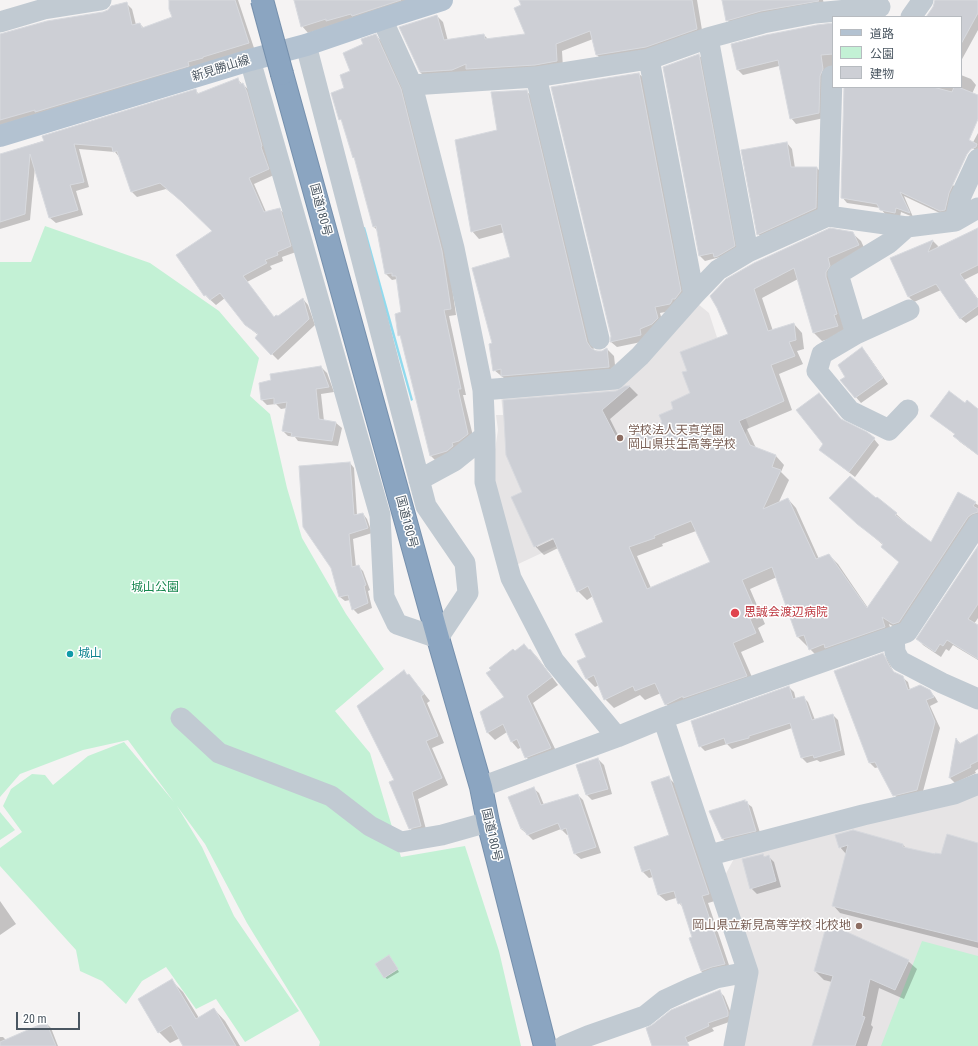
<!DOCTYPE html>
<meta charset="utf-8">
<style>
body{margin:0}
#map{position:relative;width:978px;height:1046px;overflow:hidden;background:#f5f3f3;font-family:"Roboto Condensed","Noto Sans JP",sans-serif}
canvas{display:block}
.legend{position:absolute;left:832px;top:16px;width:130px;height:72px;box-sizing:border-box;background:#fff;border:1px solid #b7bbc0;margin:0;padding:5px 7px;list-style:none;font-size:12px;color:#4a5661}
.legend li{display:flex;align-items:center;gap:8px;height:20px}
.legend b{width:20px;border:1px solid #b7bbc0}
.scale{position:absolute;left:16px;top:1012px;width:64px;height:18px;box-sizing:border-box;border:2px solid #4a5661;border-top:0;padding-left:5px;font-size:12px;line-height:14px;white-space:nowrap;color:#4a5661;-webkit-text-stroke:3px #fff;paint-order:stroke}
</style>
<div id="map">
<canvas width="978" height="1046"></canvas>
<ul class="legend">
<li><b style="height:5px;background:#b3c2d1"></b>道路</li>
<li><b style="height:11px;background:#c3f1d5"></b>公園</li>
<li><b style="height:11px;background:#cdcfd5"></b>建物</li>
</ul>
<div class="scale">20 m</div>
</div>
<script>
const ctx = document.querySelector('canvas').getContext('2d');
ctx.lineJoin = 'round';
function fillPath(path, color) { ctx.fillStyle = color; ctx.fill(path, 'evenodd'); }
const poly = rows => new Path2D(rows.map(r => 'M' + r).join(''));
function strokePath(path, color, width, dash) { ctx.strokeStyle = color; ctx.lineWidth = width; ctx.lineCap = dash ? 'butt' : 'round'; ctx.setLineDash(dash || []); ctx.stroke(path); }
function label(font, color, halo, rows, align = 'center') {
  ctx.font = font + ' "Roboto Condensed","Noto Sans JP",sans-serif'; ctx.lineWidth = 3; ctx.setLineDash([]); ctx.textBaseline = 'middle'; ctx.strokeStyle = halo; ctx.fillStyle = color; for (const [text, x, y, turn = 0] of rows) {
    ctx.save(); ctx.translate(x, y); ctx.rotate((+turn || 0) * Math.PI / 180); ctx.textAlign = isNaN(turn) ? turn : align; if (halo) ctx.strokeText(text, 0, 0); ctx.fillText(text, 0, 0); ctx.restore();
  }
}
const education = poly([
 [698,304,709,313,730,377,749,427,738,447,734,463,514,566,491,476,498,430,496,415,503,415,501,396,612,385],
 [978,792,978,1046,744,1046,756,972,723,879,736,855]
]);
const green = poly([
 [45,226,150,263,219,311,259,358,250,396,270,414,287,488,302,538,346,614,384,669,335,711,370,753,401,857,465,846,499,951,521,1046,319,1046,320,1042,247,923,205,844,177,806,202,847,234,916,299,1011,245,1042,216,999,196,1009,166,967,142,981,126,1004,102,981,80,971,76,950,0,866,0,848,22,832,3,806,11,789,32,774,45,775,53,785,88,756,124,742,174,802,128,740,83,750,20,774,0,797,0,262,31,262],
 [0,808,0,812,15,830,0,840],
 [922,941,978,956,978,1046,881,1046]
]);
const water = poly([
 [365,227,413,400,411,401,362,228]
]);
const shadow = poly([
 [170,0,238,0,254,48,0,127,0,35,103,13,126,3,132,9,136,25,140,24,145,29,173,18],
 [295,0,427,0,308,33,302,26],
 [520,0,697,0,703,36,603,61,597,55,593,39,562,51,563,68,427,79,420,72,437,16,443,22,448,41,484,35,489,40,526,34,523,6],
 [723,0,823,0,825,8,734,27,727,20],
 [935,0,978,0,978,30,961,61,961,17,927,17,934,7],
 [833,24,833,70,824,118,796,124,791,118,779,66,743,75,738,70],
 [376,35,382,42,406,96,448,258,456,315,449,316,466,395,463,395,474,440,437,462,431,456,401,337,399,335,402,313,397,279,392,280,386,274,378,231,373,226,356,160,354,157,343,122,340,119,346,89,351,72,364,45],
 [699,55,704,61,740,252,705,261,700,256,664,68],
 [639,74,645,79,686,297,675,310,660,313,663,324,658,329,645,335,646,341,617,347,611,342,612,336],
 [961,75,971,79,976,85,935,176,953,185,958,190,946,216,904,196,913,217,901,212,900,217,886,215,880,208,847,203,842,197,845,87,961,87],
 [238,80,249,90,274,175,254,184,266,212,279,209,285,214,296,252,282,257,283,261,270,266,272,269,247,282,274,318,278,318,303,299,308,305,315,325,278,360,256,338,258,335,246,325,225,298,216,305,206,296,210,292,213,231,190,207,166,189,137,197,132,192,120,158,115,152,79,149,89,187,76,191,83,215,56,223,50,218,35,167,30,220,0,229,0,155,196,91,199,94],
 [526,91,534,98,594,350,602,352,607,349,614,356,616,374,510,383,494,370,493,344,511,258,505,232,479,239,472,231,498,130],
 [978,133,978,153,971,146],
 [787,143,792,149,795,168,817,168,822,173,821,213,763,239,758,234],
 [978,229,978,273,964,280,978,299,978,315,966,323,960,318,941,290,914,302,908,296,892,258,933,241,938,246,937,249],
 [852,233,861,241,867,254,836,267,846,334,822,341,814,333,798,279,762,298,773,331,794,324,802,333,804,349,797,351,803,364,779,374,792,410,747,429,756,448,776,456,784,465,781,472,789,480,778,504,788,499,796,508,819,559,829,555,838,564,868,608,900,563,882,547,883,545,839,507,876,500,896,514,905,522,932,544,975,503,978,505,978,525,903,632,889,624,893,636,819,658,810,649,809,645,807,646,798,637,777,577,750,589,765,624,758,628,764,642,741,652,755,684,675,713,666,704,661,693,645,700,640,695,614,708,605,699,599,685,595,687,586,678,587,658,605,622,593,596,587,600,578,591,558,548,544,555,535,546,524,492,616,392,625,387,630,387,638,395,610,419,621,441,664,422,674,409,692,394,689,371,729,335,718,307],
 [696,531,711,563,651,588,637,556,663,546,662,544],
 [557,535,558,537,537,547,537,544],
 [862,348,867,354,888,384,861,403,841,380,847,377],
 [321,367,327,373,334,392,321,394,324,421,336,423,342,428,338,446,298,441,295,437,288,436,283,431,287,408,281,409,276,404,267,405,262,400],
 [819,394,842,421,874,439,879,445,855,477,820,450,824,444],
 [978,413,978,455,960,442,955,436,956,435,931,416],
 [350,463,354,468,357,515,363,514,367,519,372,533,353,539,356,567,358,566,363,571,370,590,368,591,372,608,358,614,353,609,350,600,345,601,340,597],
 [978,548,978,618,974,624,978,627,978,660,953,645,949,651,946,649,941,657,923,645,918,639],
 [524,645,537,657,558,685,533,703,558,755,533,764,526,757,522,747,518,749,512,742,507,732,495,740,488,733,481,712,505,697,515,652],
 [883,654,888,660,894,673,902,677,908,682,910,690,930,691,935,697,938,702,930,706,940,728,922,795,900,800,894,795,879,767,875,768,870,763],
 [403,671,415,682,430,701,427,703,444,743,432,748,448,785,418,799,427,833,416,835,410,828,395,780],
 [789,687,794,692,796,700,803,697,808,702,815,720,833,715,838,720,845,755,820,762,817,760,807,763,802,758,792,728,732,749,727,744,705,751,700,746],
 [978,736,978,769,975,771,976,773,955,783,950,778,957,740,961,744],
 [598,759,604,765,612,794,592,800,587,795],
 [668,777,675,784,715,901,708,903,731,971,708,977,701,971,693,937,684,908,679,903,676,898,666,901,659,895,653,877,649,878,642,871,670,836],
 [533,788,539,793,544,805,578,795,583,800,601,853,581,859,575,854,569,834,567,835,561,829,533,840,527,834,521,829,509,797],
 [744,801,752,807,761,836,728,844,723,839,710,811],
 [836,836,903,845,907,849,941,855,978,844,978,948,840,913,833,905,846,854,840,847],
 [763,855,765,857,768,856,774,862,781,887,757,894,751,888],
 [0,901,16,924,0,935],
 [389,957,399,972,387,979,385,977],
 [908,961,917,969,904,999,879,988,871,1025,873,1027,867,1046,813,1046,832,982,824,980,815,971],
 [172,981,183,992,199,1018,214,1009,225,1021,240,1046,184,1046,180,1038,170,1043,159,1032],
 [719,991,724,996,733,1018,732,1021,712,1028,714,1031,679,1046,653,1046],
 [46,1023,51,1028,58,1046,0,1046,0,1037,3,1037,6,1040]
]);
const building = poly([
 [169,0,235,0,249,43,203,57,203,58,188,62,189,66,35,112,35,110,0,120,0,34,47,21,103,12,108,10,111,6,127,2,132,25,140,23,142,28,172,17,169,9,169,0],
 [294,0,401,0,352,16,351,14,326,21,326,19,301,27,294,0],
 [519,0,692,0,697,29,646,47,596,55,590,31,556,44,557,61,535,65,466,69,466,64,452,70,420,72,399,27,437,15,444,40,484,34,485,39,525,34,514,8,521,5,519,0],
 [722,0,818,0,819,1,761,11,726,21,722,0],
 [935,0,978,0,978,13,961,44,961,17,926,17,933,7,935,0],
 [833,23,833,54,821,55,823,69,820,76,819,113,790,119,778,60,737,70,731,44,766,35,817,25,833,23],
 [376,34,401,89,442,251,451,309,444,310,461,389,458,389,468,434,459,441,452,443,453,446,447,451,430,456,400,335,398,336,395,314,401,312,396,276,392,276,392,273,385,274,376,226,373,227,354,157,353,158,341,119,339,120,331,93,344,88,340,75,350,71,343,53,363,44,361,39,376,34],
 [699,54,735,246,718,256,714,257,713,253,699,256,663,67,699,54],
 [639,73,681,291,675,299,672,299,672,301,670,304,655,307,658,318,652,324,640,329,641,335,610,342,611,336,551,87,639,73],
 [238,78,240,84,243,83,247,92,262,146,261,147,269,169,249,178,264,212,280,208,291,246,277,252,278,255,265,260,267,263,243,276,274,317,276,315,278,316,303,298,309,319,271,355,255,338,258,334,245,325,220,293,210,300,206,295,204,296,176,255,212,231,182,202,160,183,131,192,117,151,113,152,112,147,74,144,84,182,70,185,78,210,49,218,30,154,25,214,0,222,0,154,44,141,42,136,196,89,197,94,238,78],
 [844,87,933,87,952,92,954,87,958,87,978,95,978,119,969,140,977,144,976,147,971,149,967,154,949,193,945,210,940,211,900,192,910,213,896,208,895,213,880,210,877,204,841,198,844,87],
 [527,90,587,342,591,348,596,351,602,351,607,348,609,367,501,376,501,369,493,371,489,344,492,343,472,268,510,257,501,224,471,232,455,140,497,130,491,92,527,90],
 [787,142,791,167,817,167,816,208,757,235,741,150,787,142],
 [830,228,853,232,859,245,828,258,830,266,826,272,826,277,837,314,834,315,838,326,813,333,794,268,754,289,768,331,794,323,796,340,789,342,795,356,771,365,784,401,739,421,750,445,776,455,772,467,781,470,763,509,788,498,816,559,829,554,867,608,899,562,881,547,883,544,857,524,829,498,850,476,876,498,877,497,897,513,895,515,931,542,958,492,976,502,973,506,978,509,978,512,972,514,968,517,899,622,893,624,882,617,885,627,825,648,824,644,809,650,804,635,797,637,772,567,742,580,757,615,750,619,756,633,733,643,747,676,683,698,683,696,665,705,655,683,635,691,633,686,604,700,594,675,586,679,577,661,586,657,575,634,603,622,588,586,577,592,553,538,534,547,511,497,522,492,506,455,503,400,616,391,625,386,630,386,602,410,618,441,662,422,659,415,673,409,671,402,690,393,682,372,687,371,680,352,728,334,717,308,710,296,726,279,754,263,830,228],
 [691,521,710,562,647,589,629,547,655,538,654,536,691,521],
 [978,228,978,265,960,274,978,300,978,306,960,319,936,284,908,297,890,258,933,240,928,252,978,228],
 [862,347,883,378,855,398,840,380,845,377,838,365,862,347],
 [321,366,329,387,316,389,319,419,336,422,332,441,291,436,292,433,282,431,287,402,274,404,274,398,261,400,259,383,271,380,270,374,321,366],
 [949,391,965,403,967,400,978,409,978,455,953,436,955,434,930,416,949,391],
 [819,393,841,419,867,432,875,438,849,472,819,450,823,444,796,410,819,393],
 [350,462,354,515,363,513,368,528,349,534,352,567,359,565,366,585,364,586,368,603,352,610,348,595,339,597,331,568,303,527,299,466,350,462],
 [978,546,978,604,968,619,978,625,978,659,947,640,943,646,940,644,935,652,916,639,978,546],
 [524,644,529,650,530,649,552,677,527,696,551,748,525,758,517,739,511,742,503,724,487,733,480,712,504,697,486,673,491,670,489,668,513,649,515,651,524,644],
 [883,653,890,667,894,672,903,676,908,690,920,685,930,690,934,697,926,700,935,722,917,790,893,796,875,762,869,763,834,671,883,653],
 [404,670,407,675,409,674,424,694,421,696,438,736,426,741,442,778,412,792,421,826,409,829,389,782,394,780,357,706,404,670],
 [789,686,793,699,804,696,812,720,833,714,841,750,814,758,813,755,801,758,790,723,749,736,749,738,726,744,724,738,699,747,691,721,789,686],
 [978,734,978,761,970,765,971,767,949,778,956,738,959,744,978,734],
 [598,758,608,789,586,795,576,765,598,758],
 [669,776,709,894,702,896,725,964,712,967,701,971,689,938,692,937,681,903,678,904,674,891,658,895,650,869,642,872,634,847,669,835,651,782,669,776],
 [534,787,541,805,578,794,596,847,574,854,566,828,561,830,558,823,527,835,525,831,524,831,522,828,521,829,508,797,534,787],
 [745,800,745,802,747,801,756,831,722,839,709,811,745,800],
 [853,830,903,844,903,847,935,854,935,853,941,854,947,834,978,843,978,942,832,906,848,845,839,848,835,835,853,830],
 [763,854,764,857,769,855,776,881,750,889,742,859,763,854],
 [827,923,909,960,895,990,870,979,862,1016,865,1017,855,1046,812,1046,833,976,814,971,827,923],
 [389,955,398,969,384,978,375,964,389,955],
 [172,979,196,1019,214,1008,236,1046,183,1046,171,1025,158,1033,138,999,172,979],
 [720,990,728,1012,728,1016,708,1023,709,1026,685,1037,689,1046,652,1046,646,1028,652,1025,671,1010,720,990],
 [46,1022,56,1046,0,1046,0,1042,46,1022]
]);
const minor = poly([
 [911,17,923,0],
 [382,19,412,85,454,248,483,390,485,436,485,482,511,578,554,661,617,737],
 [0,22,44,9,101,0],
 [708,38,748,252],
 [649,59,694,295],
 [250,60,380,515,384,597,397,624,438,638,468,593,465,563,426,506,306,45],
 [536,77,599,339],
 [412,85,536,77,649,59,708,38,763,23,815,13,880,7],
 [828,216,832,76],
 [955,221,960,198,978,159],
 [856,334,838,274,889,243,907,227],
 [483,390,615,379,640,356,694,295,718,270,748,252,828,216,907,227,955,221,978,208],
 [908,410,889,430,850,411,817,371,822,354,856,334,909,310],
 [419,480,454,461,485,436],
 [894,637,895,652,900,661,942,683,978,699],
 [181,718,219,753,331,796,370,826,401,842,442,835,488,822],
 [663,718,748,972,734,1046],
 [481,787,617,737,663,718,907,632,978,524],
 [710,855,863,815,954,794,978,784],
 [564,1046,588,1036,645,1016,665,1000,691,988,716,978,748,972]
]);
const major = poly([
 [0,136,250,60,306,45,382,19,442,0]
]);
const highway = poly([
 [282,74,438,638,481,787,488,822,545,1046]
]);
const highwayBridge = poly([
 [262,0,282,74]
]);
const markers = [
 [620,438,4,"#8d6e63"],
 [735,613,5,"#e0444e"],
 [70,654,4,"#0f9aa8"],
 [859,926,4,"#8d6e63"]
];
const streetNames = [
 ["新見勝山線",221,69,-17],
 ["国道180号",320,210,75],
 ["国道180号",406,522,75],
 ["国道180号",491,835,77]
];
const educationNames = [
 ["学校法人天真学園",628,431],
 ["岡山県共生高等学校",628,445],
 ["岡山県立新見高等学校 北校地",851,926,"right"]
];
const parkNames = [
 ["城山公園",155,588]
];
const healthNames = [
 ["思誠会渡辺病院",744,613]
];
const cultureNames = [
 ["城山",78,654]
];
fillPath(education, '#e6e4e5');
fillPath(green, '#c3f1d5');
fillPath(water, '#90daee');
fillPath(shadow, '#0003');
fillPath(building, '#cdcfd5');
strokePath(building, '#d7d9de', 1);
strokePath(highway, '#7690ad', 24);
strokePath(minor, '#c1cad2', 21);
strokePath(major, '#b3c2d1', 22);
strokePath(highway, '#8ba5c1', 22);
strokePath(highwayBridge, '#7690ad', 24, []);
strokePath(highwayBridge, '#8ba5c1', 22);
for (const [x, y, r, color] of markers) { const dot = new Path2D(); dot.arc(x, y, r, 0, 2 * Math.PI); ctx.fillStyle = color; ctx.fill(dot); strokePath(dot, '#fff', 1.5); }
label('12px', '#4a5661', '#fff', streetNames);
label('12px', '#785e54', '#fff', educationNames, 'left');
label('12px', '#17864f', '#fff', parkNames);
label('12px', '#be3a42', '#fff', healthNames, 'left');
label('12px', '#0d838f', '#fff', cultureNames, 'left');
</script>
